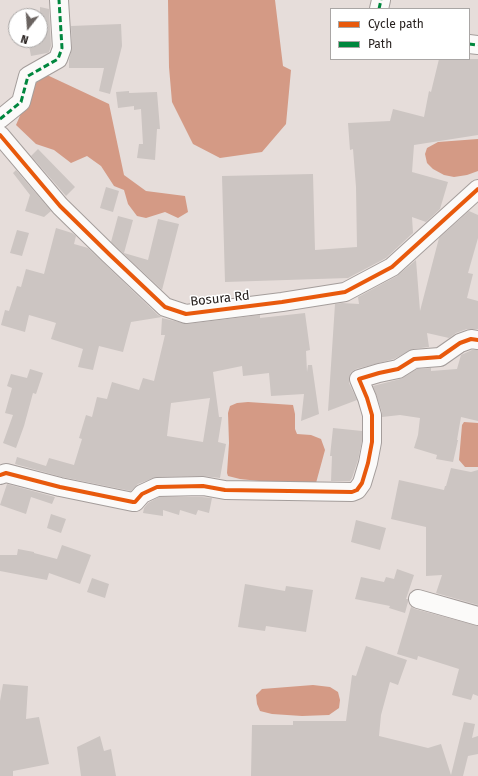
<!DOCTYPE html>
<style>
body{margin:0}
#map{position:relative;width:478px;height:776px;overflow:hidden;background:#e6ddda;font-family:"Fira Sans",sans-serif}
canvas{display:block}
.legend{position:absolute;left:330px;top:8px;width:140px;height:52px;box-sizing:border-box;background:#fff;border:1px solid #a9a6a5;margin:0;padding:5px 7px;list-style:none;font-size:12px;color:#27211f}
.legend li{display:flex;align-items:center;gap:8px;height:20px}
.legend b{width:20px;border:1px solid #a9a6a5}
.north{position:absolute;left:8px;top:8px;width:40px;height:40px;box-sizing:border-box;background:#fff;border:1px solid #a9a6a5;border-radius:50%;rotate:197deg;font-size:11px;font-weight:700;line-height:16px;text-align:center;color:#27211f}
.north::after{content:'';display:block;margin:auto;width:14px;height:18px;background:#6a6360;clip-path:polygon(50% 0,100% 100%,50% 72%,0 100%)}
</style>
<div id="map">
<canvas width="478" height="776"></canvas>
<ul class="legend">
<li><b style="height:5px;background:#e8590c"></b>Cycle path</li>
<li><b style="height:5px;background:#00873e"></b>Path</li>
</ul>
<div class="north">N</div>
</div>
<script>
const ctx = document.querySelector('canvas').getContext('2d');
ctx.lineJoin = 'round';
function fillPath(path, color) { ctx.fillStyle = color; ctx.fill(path, 'evenodd'); }
const poly = rows => new Path2D(rows.map(r => 'M' + r).join(''));
function strokePath(path, color, width, dash) { ctx.strokeStyle = color; ctx.lineWidth = width; ctx.lineCap = dash ? 'butt' : 'round'; ctx.setLineDash(dash || []); ctx.stroke(path); }
function label(font, color, halo, rows, align = 'center') {
  ctx.font = font + ' "Fira Sans",sans-serif'; ctx.lineWidth = 3; ctx.setLineDash([]); ctx.textBaseline = 'middle'; ctx.strokeStyle = halo; ctx.fillStyle = color; for (const [text, x, y, turn = 0] of rows) {
    ctx.save(); ctx.translate(x, y); ctx.rotate((+turn || 0) * Math.PI / 180); ctx.textAlign = isNaN(turn) ? turn : align; if (halo) ctx.strokeText(text, 0, 0); ctx.fillText(text, 0, 0); ctx.restore();
  }
}
const water = poly([
 [168,0,275,0,283,66,291,70,286,124,262,152,220,158,193,144,172,102,169,67],
 [47,75,109,104,124,175,146,191,185,196,188,212,178,218,165,212,146,218,137,216,128,204,124,190,114,186,101,166,87,156,71,163,54,150,36,144,16,125,33,85],
 [478,139,478,171,467,175,454,177,444,175,433,169,427,163,425,154,427,148,438,142],
 [248,402,293,405,295,414,295,429,297,434,311,435,321,439,325,450,316,483,306,486,240,479,228,476,227,473,229,443,228,413,230,406,237,403],
 [464,422,478,423,478,467,465,467,459,460,462,425],
 [313,685,330,687,338,692,340,700,339,708,329,715,302,716,272,714,260,711,257,704,256,695,262,689]
]);
const building = poly([
 [40,7,49,9,51,46,49,52,47,53,31,56,28,40,40,40],
 [121,24,122,46,110,94,99,91,104,68,69,68,69,60,72,48,71,26],
 [439,59,478,59,478,135,414,145,412,172,448,182,440,209,426,222,412,217,413,233,386,258,348,278,225,282,222,176,313,174,315,250,357,247,356,187,353,149,350,150,348,123,390,121,393,109,424,117,429,91,431,92],
 [129,91,129,93,157,92,160,129,157,129,155,160,137,158,139,144,143,144,141,109,134,110,134,106,118,108,116,92],
 [38,149,75,187,66,196,31,156],
 [16,170,51,211,44,217,25,211,30,195,13,173],
 [106,187,119,191,113,212,100,208],
 [469,211,478,215,478,238,468,273,473,274,467,298,478,301,478,329,467,329,456,333,449,338,427,333,429,347,413,349,394,359,356,369,351,372,349,378,349,383,357,400,328,411,335,304,342,303,359,304,358,297,397,276,416,260,420,311,439,238],
 [118,216,133,220,124,253,148,260,158,219,179,224,162,290,111,242],
 [56,228,72,233,76,236,74,244,88,248,158,315,162,317,131,322,123,352,99,346,93,370,78,367,83,349,51,339,56,323,53,322,29,315,25,332,1,325,5,310,9,311,17,286,21,287,26,269,44,274],
 [17,230,29,233,22,256,10,253],
 [305,313,310,350,306,351,307,372,308,365,312,365,319,414,301,421,304,394,271,396,269,373,243,376,242,366,213,372,219,417,222,417,218,442,226,444,220,478,203,476,156,477,138,484,131,491,62,477,15,464,17,457,46,466,49,458,74,465,82,439,79,438,86,415,92,417,97,397,107,399,112,382,139,390,143,378,154,381,165,335,161,335,162,318,187,324,260,315,260,318],
 [210,398,203,442,167,436,171,403],
 [472,350,478,350,478,421,461,417,457,440,458,440,453,462,436,459,437,455,414,448,418,435,420,418,400,415,382,417,382,412,373,386,400,379,417,369,431,368,431,371,457,369,461,355],
 [30,369,43,373,36,394,33,393,24,426,16,448,3,443,13,415,5,413,12,388,7,386,11,374,27,378],
 [333,428,362,431,362,441,358,460,352,478,350,481,331,481,332,456,330,456],
 [451,468,471,472,478,470,478,605,436,593,442,575,426,576,426,527,391,519,399,480,444,490,445,486,446,486],
 [7,484,55,497,52,504,31,497,26,514,0,505],
 [159,497,202,497,212,498,209,513,198,510,196,515,180,510,179,515,163,510,163,516,143,513,144,508,148,503],
 [51,514,66,519,61,533,47,528],
 [356,520,386,528,380,550,351,542],
 [62,545,91,555,80,584,49,573,47,580,0,571,0,555,17,555,18,549,34,552,34,553,57,559],
 [397,569,414,575,406,599,408,599,408,602,405,613,389,608,390,606,355,599,361,577,384,582,386,577,394,579],
 [92,578,109,584,105,598,87,592],
 [245,584,285,591,286,586,313,590,306,632,266,626,265,631,238,627],
 [411,607,415,609,478,626,478,696,473,694,471,700,452,695,459,669,418,656,417,660,397,654],
 [366,646,407,660,398,685,390,682,381,715,379,736,428,748,441,744,451,775,464,722,475,724,472,738,478,736,478,754,468,756,463,776,251,776,252,725,293,725,293,721,346,721,352,675,356,676],
 [3,684,28,686,26,719,39,717,49,764,13,771,13,776,0,776,0,701],
 [100,736,104,751,111,749,116,776,81,776,77,747]
]);
const minor = poly([
 [379,9,381,0],
 [469,44,478,45],
 [0,119,21,102,28,76,58,59,62,48,59,0],
 [0,135,60,206,109,254,165,307,186,314,282,302,345,292,392,267,478,189],
 [0,475,6,473,60,487,133,502,135,502,142,494,157,487,203,486,225,490,352,492,357,490,362,483,368,463,372,442,372,415,367,398,359,379,379,373,398,369,414,359,440,357,460,343,471,339,478,340],
 [418,599,478,616]
]);
const quiet = poly([
 [379,9,381,0],
 [469,44,478,45],
 [0,119,21,102,28,76,58,59,62,48,59,0]
]);
const cycleway = poly([
 [0,135,60,206,109,254,165,307,186,314,282,302,345,292,392,267,478,189],
 [0,475,6,473,60,487,133,502,135,502,142,494,157,487,203,486,225,490,352,492,357,490,362,483,368,463,372,442,372,415,367,398,359,379,379,373,398,369,414,359,440,357,460,343,471,339,478,340]
]);
const streetNames = [
 ["Bosura Rd",220,299,-6]
];
fillPath(water, '#d49a85');
fillPath(building, '#ccc5c2');
strokePath(minor, '#a49d9b', 20);
strokePath(minor, '#fbfaf9', 18);
strokePath(quiet, '#00873e', 3, [6, 3]);
strokePath(cycleway, '#e8590c', 4);
label('13px', '#27211f', '#fff', streetNames);
</script>
